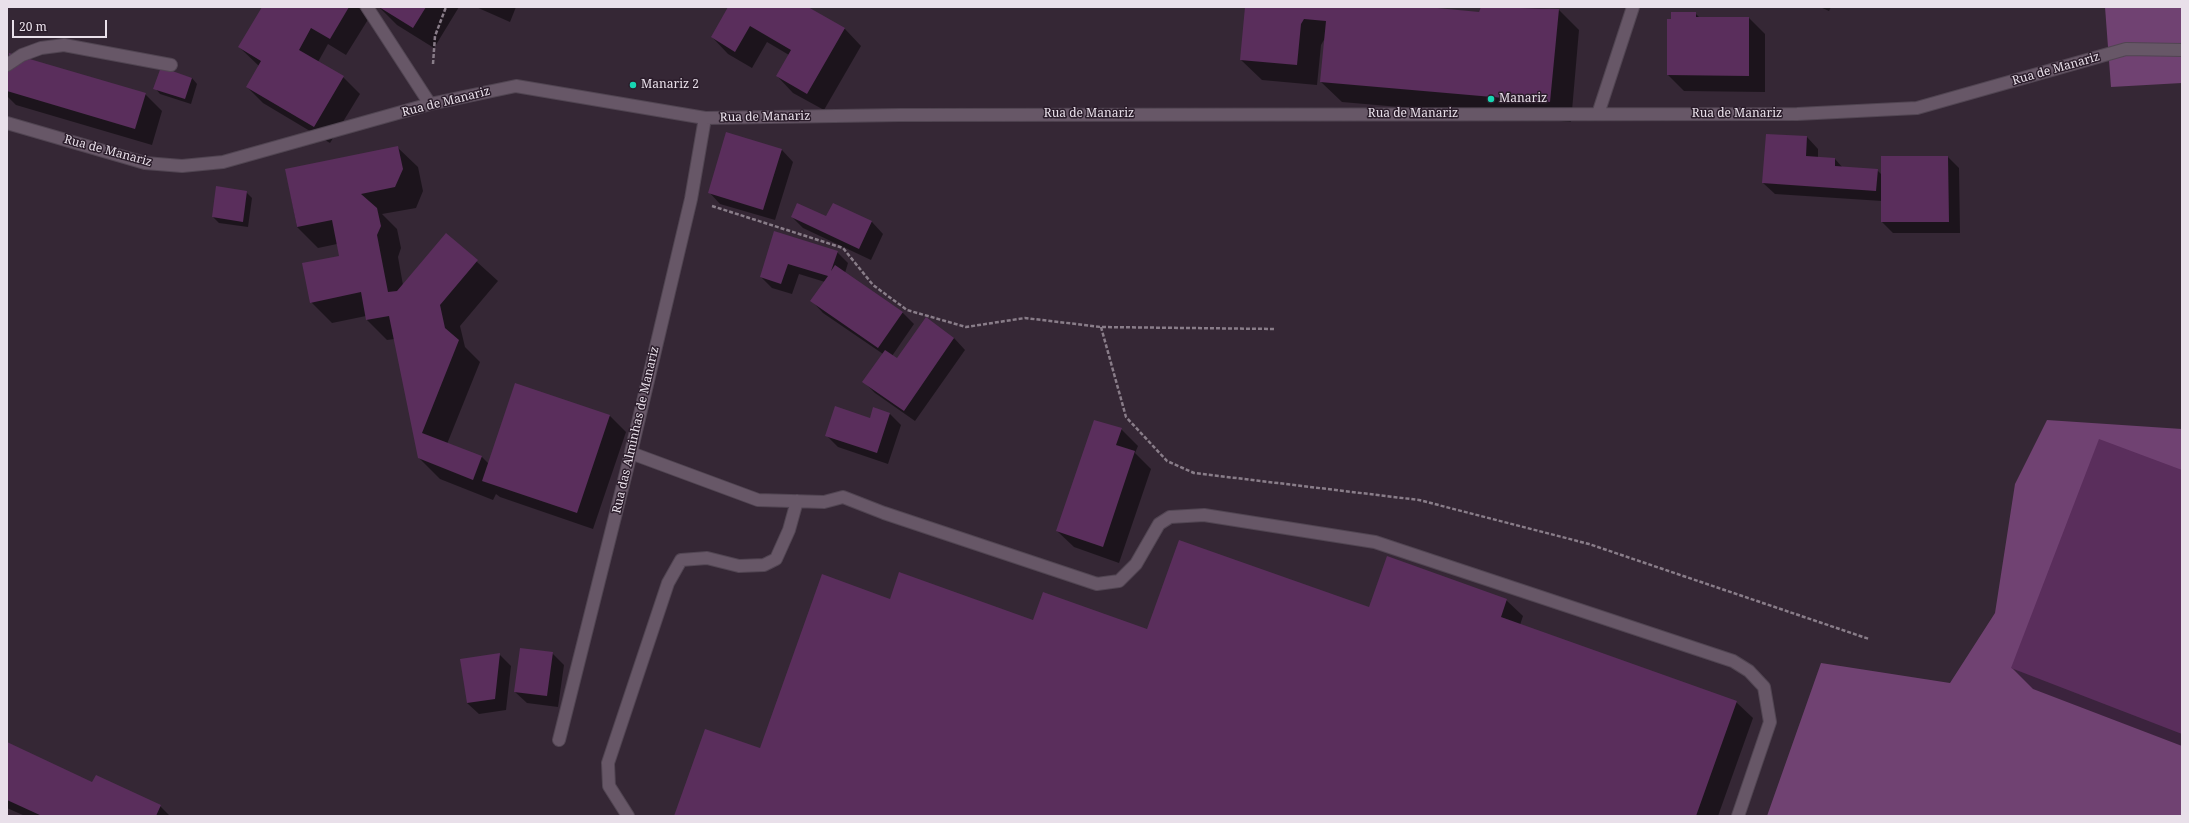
<!DOCTYPE html>
<style>
body{margin:0}
#map{position:relative;width:2189px;height:823px;overflow:hidden;background:#352735;font-family:"Noto Serif",serif}
canvas{display:block}
.frame{position:absolute;inset:0;border:8px solid #e9e0ea;pointer-events:none}
.scale{position:absolute;left:12px;top:20px;width:95px;height:18px;box-sizing:border-box;border:2px solid #e9e0ea;border-top:0;padding-left:5px;font-size:12px;line-height:14px;white-space:nowrap;color:#e9e0ea;-webkit-text-stroke:3px #2b1d2b;paint-order:stroke}
</style>
<div id="map">
<canvas width="2189" height="823"></canvas>
<div class="frame"></div>
<div class="scale">20 m</div>
</div>
<script>
const ctx = document.querySelector('canvas').getContext('2d');
ctx.lineJoin = 'round';
function fillPath(path, color) { ctx.fillStyle = color; ctx.fill(path, 'evenodd'); }
const poly = rows => new Path2D(rows.map(r => 'M' + r).join(''));
function strokePath(path, color, width, dash) { ctx.strokeStyle = color; ctx.lineWidth = width; ctx.lineCap = dash ? 'butt' : 'round'; ctx.setLineDash(dash || []); ctx.stroke(path); }
function label(font, color, halo, rows, align = 'center') {
  ctx.font = font + ' "Noto Serif",serif'; ctx.lineWidth = 3; ctx.setLineDash([]); ctx.textBaseline = 'middle'; ctx.strokeStyle = halo; ctx.fillStyle = color; for (const [text, x, y, turn = 0] of rows) {
    ctx.save(); ctx.translate(x, y); ctx.rotate((+turn || 0) * Math.PI / 180); ctx.textAlign = isNaN(turn) ? turn : align; if (halo) ctx.strokeText(text, 0, 0); ctx.fillText(text, 0, 0); ctx.restore();
  }
}
const forest = poly([
 [2105,7,2182,7,2182,83,2111,87],
 [2047,420,2182,429,2182,816,1767,816,1821,663,1950,683,1995,613,2015,484]
]);
const shadow = poly([
 [263,7,358,7,369,18,346,55,328,44,318,62,343,77,360,94,330,143,263,103,247,87,259,66,239,47],
 [379,7,459,7,434,48,397,25],
 [476,7,516,7,510,22],
 [729,7,806,7,845,29,861,46,824,110,793,93,777,76,789,55,767,42,752,68,728,54,712,37],
 [1246,7,1416,7,1479,13,1482,7,1530,7,1559,10,1579,30,1571,122,1342,102,1321,82,1325,38,1321,45,1317,85,1262,80,1241,60],
 [1820,7,1831,7,1829,11],
 [1695,13,1700,18,1749,18,1765,34,1765,92,1684,91,1668,75],
 [9,54,145,94,162,111,152,145,16,105,7,96,7,62],
 [192,78,197,84,191,104,160,94,155,88],
 [1767,135,1807,137,1818,149,1818,158,1835,159,1843,168,1877,170,1882,175,1948,157,1959,168,1960,233,1893,233,1882,222,1882,201,1775,194,1763,183],
 [397,147,418,167,423,191,416,208,382,214,397,229,401,248,398,257,403,285,446,234,498,281,460,326,465,347,480,362,447,444,482,457,489,464,610,416,626,432,593,529,500,497,496,494,493,500,440,479,419,458,395,339,387,340,367,320,366,316,332,323,311,302,340,257,337,244,318,248,297,227,286,170],
 [782,150,793,162,775,220,720,204,709,192],
 [246,192,252,198,248,227,219,223,213,217],
 [833,204,872,222,883,234,871,260,803,228,792,217,827,218],
 [775,232,837,252,848,263,845,273,902,312,914,324,892,356,898,360,954,338,965,350,915,421,875,393,864,382,883,354,823,313,812,301,825,282,799,274,792,294,772,288,761,277],
 [890,414,901,425,888,464,838,447,826,435],
 [1121,429,1138,446,1135,453,1151,469,1119,563,1074,547,1057,531],
 [2182,472,2182,746,2033,689,2012,668],
 [890,600,1034,621,1148,631,1369,608,1506,600,1523,616,1520,625,1736,702,1753,718,1718,816,675,816,761,749],
 [552,653,564,665,558,707,527,703,515,692],
 [500,655,511,666,506,710,479,714,467,703],
 [7,743,93,784,160,806,170,816,25,816,7,808]
]);
const building = poly([
 [262,7,349,7,330,39,311,28,299,50,344,76,314,127,246,87,261,61,238,47],
 [379,7,426,7,413,28],
 [728,7,808,7,845,28,807,94,776,76,791,50,750,26,735,52,711,37],
 [1245,7,1427,7,1479,12,1481,7,1559,9,1550,102,1320,82,1326,21,1304,19,1301,24,1297,65,1240,60],
 [1671,12,1696,12,1696,17,1749,17,1749,76,1667,75,1667,19,1671,19],
 [9,53,146,93,135,129,7,91],
 [161,67,192,78,185,99,153,89],
 [726,132,782,149,763,210,708,193],
 [1766,134,1807,136,1806,156,1835,158,1835,166,1878,169,1876,191,1762,183],
 [398,146,403,169,395,187,361,194,377,208,381,226,377,235,388,292,397,291,446,233,478,260,440,305,445,328,459,340,422,433,482,456,473,480,418,458,389,316,366,320,361,292,310,303,302,263,339,256,332,220,297,227,285,169],
 [1881,156,1948,156,1949,222,1881,222],
 [216,186,247,191,243,222,212,217],
 [797,203,826,216,833,203,872,221,859,249,791,217],
 [774,231,838,251,831,271,835,265,903,312,878,348,810,301,828,276,788,264,781,284,760,277],
 [926,317,954,338,904,411,862,382,885,350,897,358],
 [515,383,610,415,577,513,482,481],
 [835,406,870,418,873,407,890,413,877,453,825,436],
 [1094,420,1122,428,1116,445,1135,451,1103,547,1056,531],
 [2099,439,2182,470,2182,734,2011,668],
 [1179,540,1369,607,1387,556,1507,599,1501,617,1737,701,1696,816,674,816,705,729,760,748,822,574,890,599,899,572,1033,620,1043,592,1147,629],
 [520,648,553,652,547,696,514,692],
 [500,653,495,699,467,703,460,659],
 [7,742,92,782,96,775,161,805,156,816,42,816,7,800]
]);
const path = poly([
 [433,64,435,36,446,7],
 [712,206,843,248,873,285,907,310,966,327,1025,318,1101,327,1275,329],
 [1101,327,1126,417,1167,461,1194,473,1419,500,1589,544,1869,639]
]);
const minor = poly([
 [367,7,430,104],
 [7,65,22,55,41,48,64,45,171,65],
 [1598,114,1633,7],
 [7,123,145,163,182,166,223,162,430,104,516,86,705,118,900,115,1797,114,1917,108,2126,49,2182,50],
 [631,453,758,500,824,502,843,497,884,513,1097,584,1119,581,1136,564,1159,524,1170,517,1204,515,1375,542,1733,661,1749,671,1764,687,1770,722,1738,816],
 [559,740,628,465,691,199,705,118],
 [628,816,609,786,608,763,668,583,681,560,707,558,739,566,764,565,776,559,789,530,797,501]
]);
const markers = [
 [633,85,4,"#17d5b2"],
 [1491,99,4,"#17d5b2"]
];
const streetNames = [
 ["Rua de Manariz",2056,69,-16],
 ["Rua de Manariz",446,102,-14],
 ["Rua de Manariz",1089,114],
 ["Rua de Manariz",1413,114],
 ["Rua de Manariz",1737,114],
 ["Rua de Manariz",765,117,-1],
 ["Rua de Manariz",108,151,15],
 ["Rua das Alminhas de Manariz",636,430,-77]
];
const poiNames = [
 ["Manariz 2",641,85],
 ["Manariz",1499,99]
];
fillPath(forest, '#704272');
fillPath(shadow, '#0007');
fillPath(building, '#5a2e5c');
strokePath(minor, '#514552', 14);
strokePath(path, '#897d89', 2.5, [4, 2]);
strokePath(minor, '#675767', 12);
for (const [x, y, r, color] of markers) { const dot = new Path2D(); dot.arc(x, y, r, 0, 2 * Math.PI); ctx.fillStyle = color; ctx.fill(dot); strokePath(dot, '#2b1d2b', 1.5); }
label('12px', '#e9e0ea', '#2b1d2b', streetNames);
label('12px', '#e9e0ea', '#2b1d2b', poiNames, 'left');
</script>
